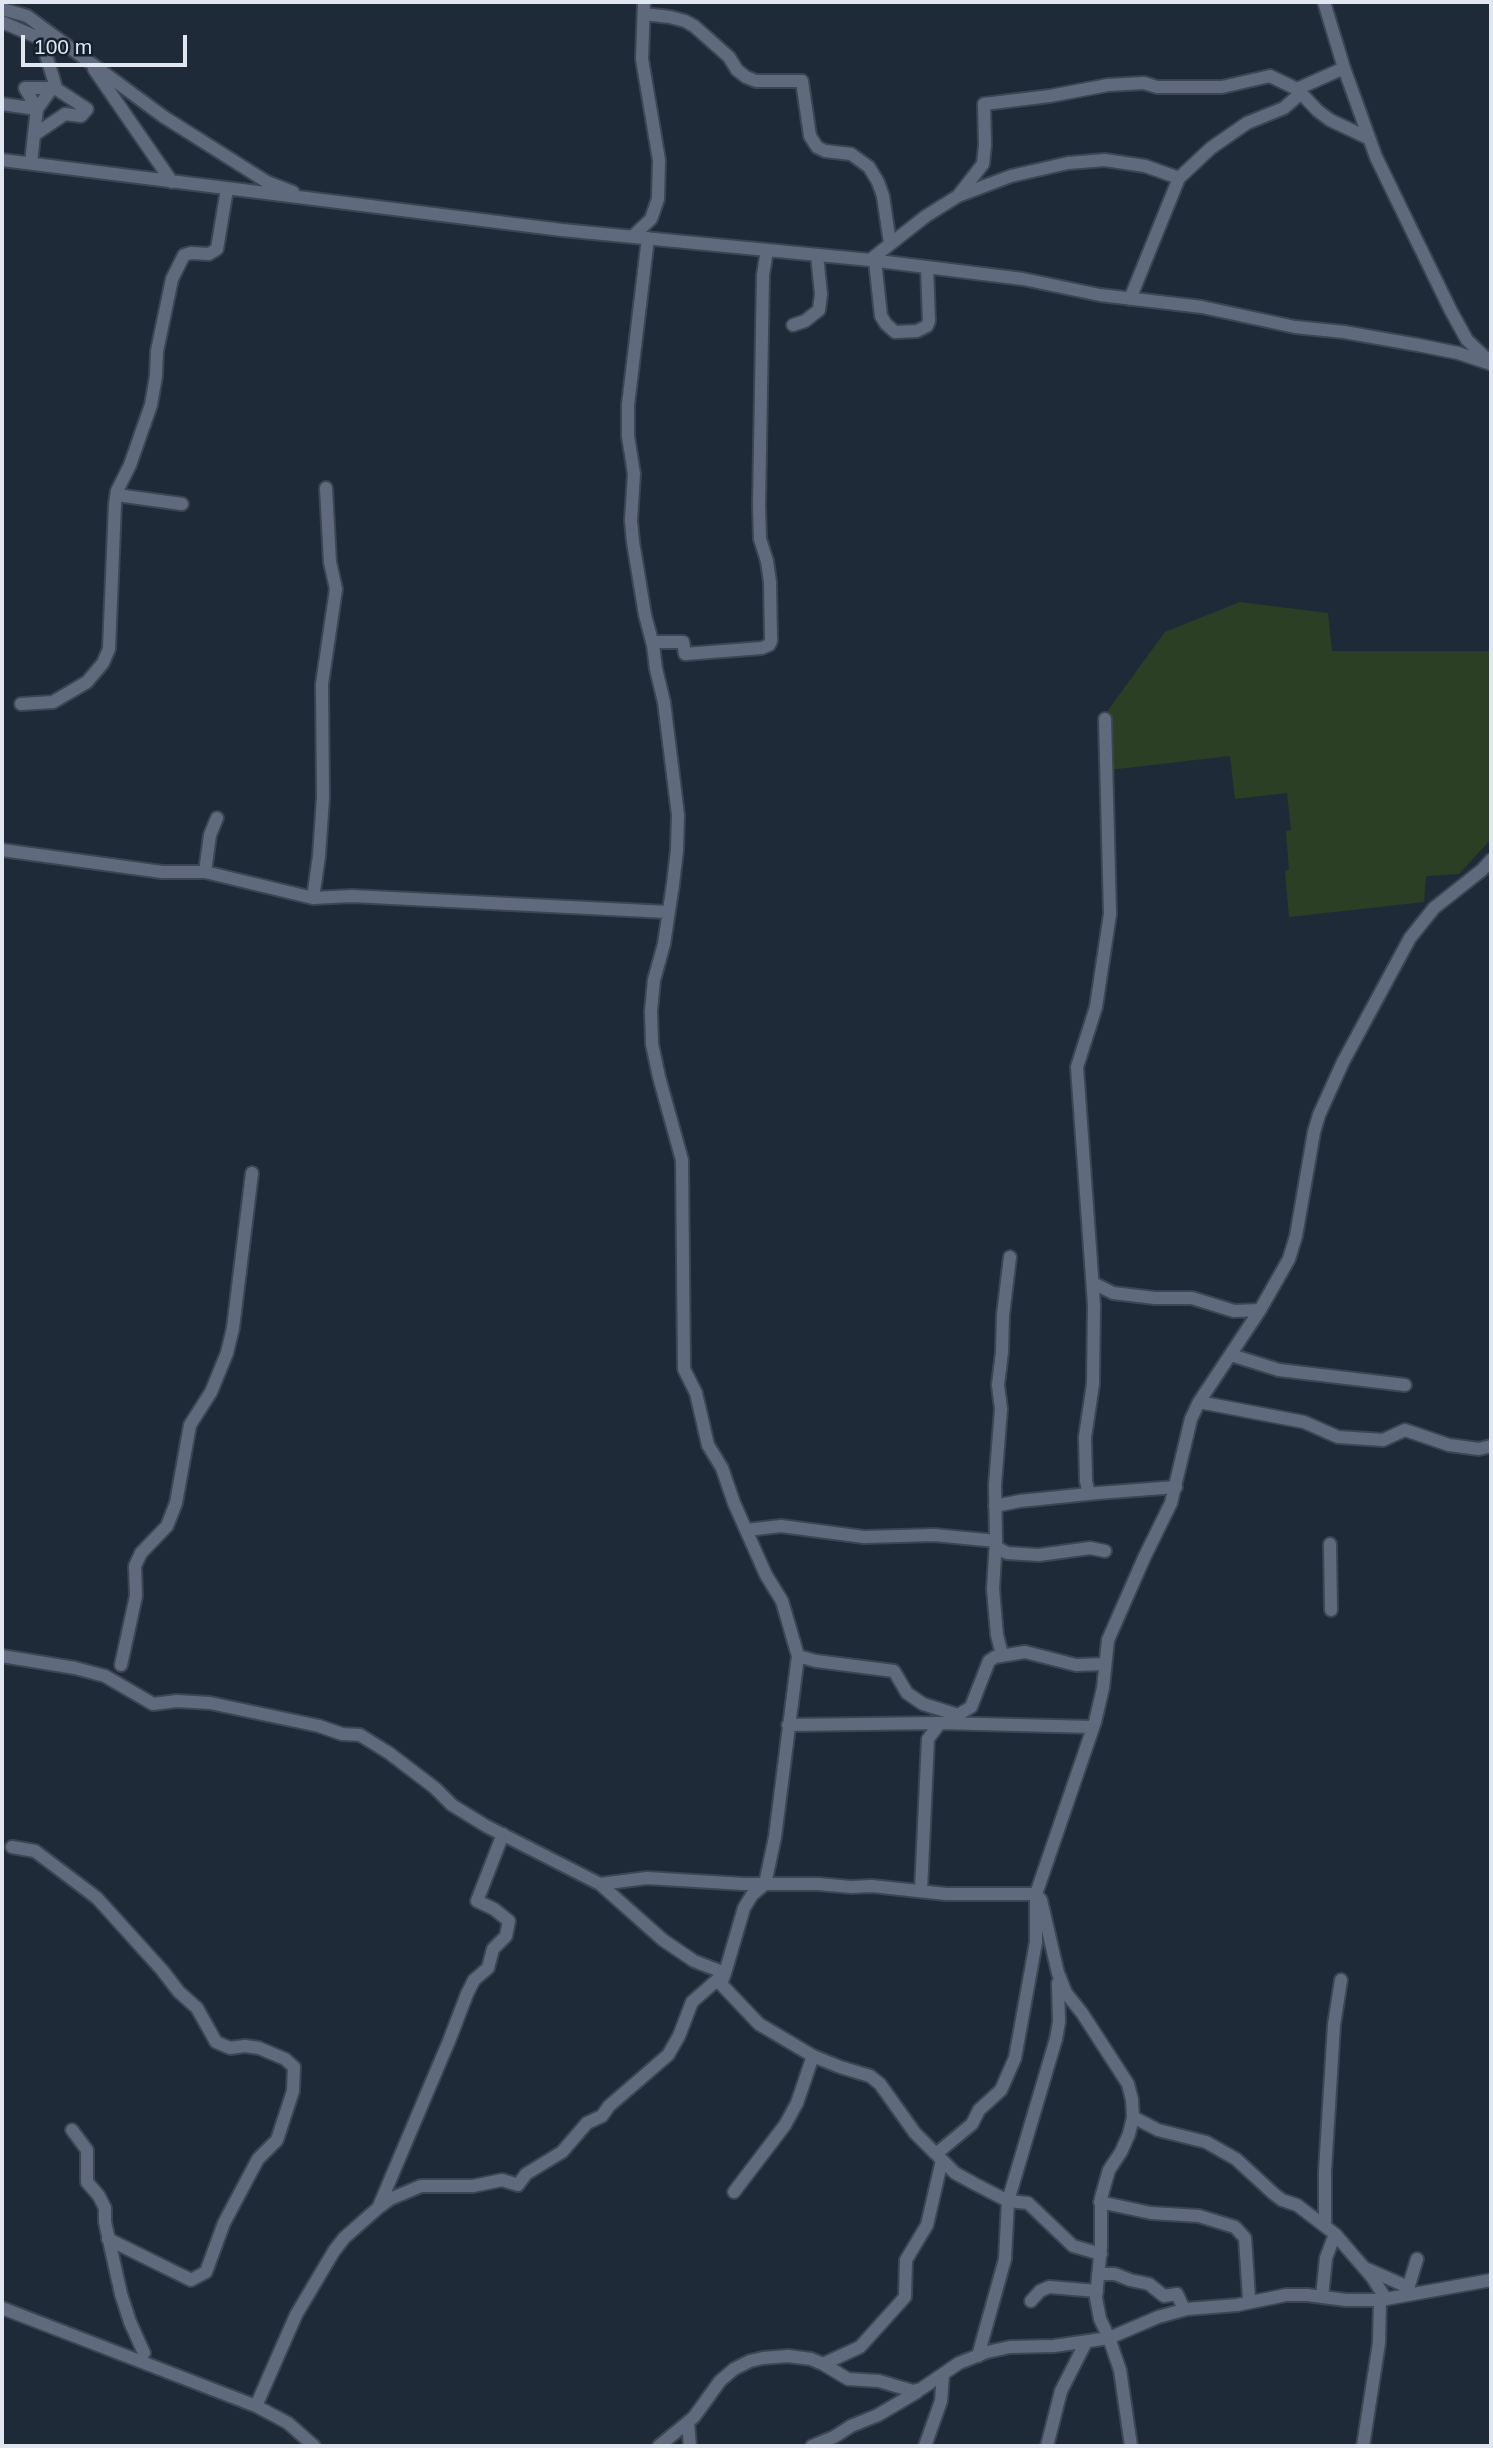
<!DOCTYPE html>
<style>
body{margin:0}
#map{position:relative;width:1493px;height:2448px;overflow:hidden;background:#1f2a38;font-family:Arial,sans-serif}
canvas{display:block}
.frame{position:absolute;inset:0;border:4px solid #e0e7f1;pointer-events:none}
.scale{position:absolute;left:21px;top:35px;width:166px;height:32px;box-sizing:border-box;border:4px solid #e0e7f1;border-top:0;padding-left:9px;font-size:21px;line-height:24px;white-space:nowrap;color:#e0e7f1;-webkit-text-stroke:5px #15202e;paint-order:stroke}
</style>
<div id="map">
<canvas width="1493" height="2448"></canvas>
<div class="frame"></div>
<div class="scale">100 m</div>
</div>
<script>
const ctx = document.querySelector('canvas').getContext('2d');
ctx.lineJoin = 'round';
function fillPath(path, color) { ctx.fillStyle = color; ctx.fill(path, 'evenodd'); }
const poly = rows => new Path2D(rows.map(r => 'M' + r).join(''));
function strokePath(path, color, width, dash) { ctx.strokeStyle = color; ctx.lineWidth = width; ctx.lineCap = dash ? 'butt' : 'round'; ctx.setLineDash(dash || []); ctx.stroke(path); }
const green = poly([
 [1240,602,1328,613,1332,651,1491,651,1491,839,1459,874,1426,876,1424,902,1289,917,1285,871,1289,870,1286,831,1291,830,1287,793,1235,799,1230,756,1109,770,1106,713,1165,632]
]);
const street = poly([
 [1324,2,1344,68,1376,157,1451,311,1467,340,1489,361],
 [2,9,27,16,164,117,267,182,293,192],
 [644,14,670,17,685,21,694,26,729,57,737,70,746,77,756,81,802,81,810,136,817,147,825,151,851,154,869,167,878,182,883,196,890,243],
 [2,22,62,48],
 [94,69,172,182],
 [1297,89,1344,68],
 [2,104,37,109,55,84,41,39],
 [2,160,562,230,870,260,1023,279,1100,295,1202,307,1295,327,1344,332,1418,345,1458,353,1491,364],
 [31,163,34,135,65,114,81,116,87,109,55,88,25,88,37,109,34,135],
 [958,196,983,164,985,145,984,104,1050,96,1108,85,1144,83,1157,87,1222,87,1270,76,1297,89,1318,111,1330,120,1368,138],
 [632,237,651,219,658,199,659,160,642,59,644,2],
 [648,238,628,405,628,436,634,474,631,520,633,542,645,615,653,645,656,669,664,702,678,815,677,850,673,884,664,944,654,980,651,1011,652,1044,659,1077,682,1160,684,1369,696,1393,708,1445,722,1468,734,1503,766,1575,782,1601,798,1656],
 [870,260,926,216,958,196,1011,176,1068,163,1105,160,1145,166,1179,178],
 [875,261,881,316,886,324,895,332,917,331,927,326,929,321,927,267],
 [1130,299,1179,178,1211,148,1247,123,1284,108,1301,93],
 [793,325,805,321,819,310,821,294,817,255],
 [117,495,182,504],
 [652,642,683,642,685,654,762,648,769,645,771,641,770,582,767,561,760,539,759,506,763,275,767,250],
 [21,704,53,702,87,682,103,663,109,649,115,504,117,491,130,465,151,405,156,376,157,351,172,279,184,255,191,253,209,254,217,249,227,189],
 [217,818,210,835,205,872,313,898,352,896,667,912],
 [2,850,162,872,205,872],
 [313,898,319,856,323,798,322,684,336,589,330,562,326,488],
 [1093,1283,1113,1293,1155,1298,1192,1298,1234,1311,1260,1310],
 [1231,1355,1279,1370,1405,1385],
 [1199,1402,1304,1422,1338,1437,1383,1440,1405,1430,1449,1445,1479,1449,1491,1446],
 [1089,1494,1086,1481,1085,1437,1093,1384,1094,1305,1077,1067,1096,1007,1110,914,1105,719],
 [995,1506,1020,1501,1098,1493,1176,1487],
 [747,1530,781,1526,864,1537,934,1535,996,1541],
 [1330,1544,1331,1610],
 [996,1547,1007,1553,1039,1555,1090,1548,1105,1551],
 [1002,1655,997,1635,993,1589,996,1541,995,1485,1001,1409,998,1385,1002,1352,1003,1315,1010,1257],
 [2,1656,75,1668,105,1676,153,1704,177,1701,210,1703,319,1726,342,1734,360,1735,389,1753,435,1788,452,1805,486,1826,600,1884,663,1940,694,1961,725,1973,721,1984,759,2024,813,2056,840,2067,870,2076,880,2084,915,2133,936,2154,972,2124,979,2110,1001,2090,1015,2058,1036,1942,1036,1894,1095,1722,1103,1688,1108,1640,1144,1558,1171,1503,1191,1419,1199,1402,1260,1310,1289,1259,1296,1236,1314,1132,1319,1115,1343,1062,1410,938,1434,908,1482,870,1491,860],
 [121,1665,136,1596,135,1566,141,1553,167,1526,176,1503,190,1425,211,1392,227,1353,233,1328,252,1173],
 [788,1725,940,1723],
 [12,1847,35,1851,97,1898,162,1970,179,1992,197,2008,216,2042,230,2048,245,2046,259,2048,285,2059,294,2067,293,2091,277,2140,258,2159,224,2223,206,2272,191,2280,108,2239],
 [600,1884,647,1878,744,1884,818,1884,851,1887,872,1886,946,1894,1036,1894,1041,1900,1058,1973,1066,1993,1082,2013,1128,2084,1132,2100,1133,2117,1129,2134,1121,2152,1109,2170,1101,2198,1101,2246,1096,2298,1100,2319,1109,2338,1120,2370,1131,2446],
 [921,1890,928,1739,940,1723,1093,1727],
 [1133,2117,1158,2130,1206,2142,1236,2159,1274,2194,1282,2200,1297,2205,1335,2234,1372,2277,1386,2299],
 [72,2130,87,2150,87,2182,99,2196,105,2208,105,2222,121,2294,130,2322,144,2353],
 [938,2156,955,2173,975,2184,1008,2201,1028,2203,1073,2246,1101,2254],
 [734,2192,785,2125,797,2103,813,2056],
 [1100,2202,1151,2213,1199,2216,1235,2227,1245,2238,1249,2298],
 [379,2206,449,2041,467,1994,474,1980,488,1968,493,1949,506,1936,509,1921,494,1909,477,1901,503,1834],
 [1325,2226,1325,2171,1334,2025,1341,1980],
 [1367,2269,1408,2287],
 [1098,2274,1115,2274,1130,2280,1149,2284,1164,2296,1177,2294,1184,2309],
 [1407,2292,1417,2259],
 [1322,2297,1326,2258,1335,2234],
 [1031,2301,1040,2291,1049,2287,1097,2291],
 [2,2308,256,2406,288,2423,314,2446],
 [978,2356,1005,2259,1008,2201,1056,2039,1059,2022,1058,1983],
 [823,2364,860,2347,905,2297,906,2260,927,2225,942,2160],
 [256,2406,296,2315,334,2251,344,2238,378,2208,390,2199,421,2186,473,2186,502,2180,518,2185,526,2174,562,2152,587,2123,602,2116,609,2106,668,2055,679,2036,692,2002,725,1973,744,1908,752,1895,765,1884,775,1837,798,1656,816,1661,894,1671,907,1693,923,1704,958,1715,971,1707,989,1661,995,1657,1025,1652,1076,1665,1105,1664],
 [688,2423,690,2446],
 [659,2446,694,2417,720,2381,734,2369,750,2361,763,2358,788,2356,811,2359,823,2364,848,2379,879,2381,913,2391,921,2389,959,2363,987,2352,1010,2347,1054,2346,1109,2338,1158,2317,1187,2309,1237,2305,1286,2295,1307,2295,1346,2300,1380,2300,1491,2280],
 [812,2446,834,2437,851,2426,878,2415,917,2392],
 [925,2446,941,2401,943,2374],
 [1047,2446,1061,2391,1086,2342],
 [1363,2446,1379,2343,1380,2300]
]);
fillPath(green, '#2b3f25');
strokePath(street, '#3c4551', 16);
strokePath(street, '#5f6b7c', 12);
</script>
